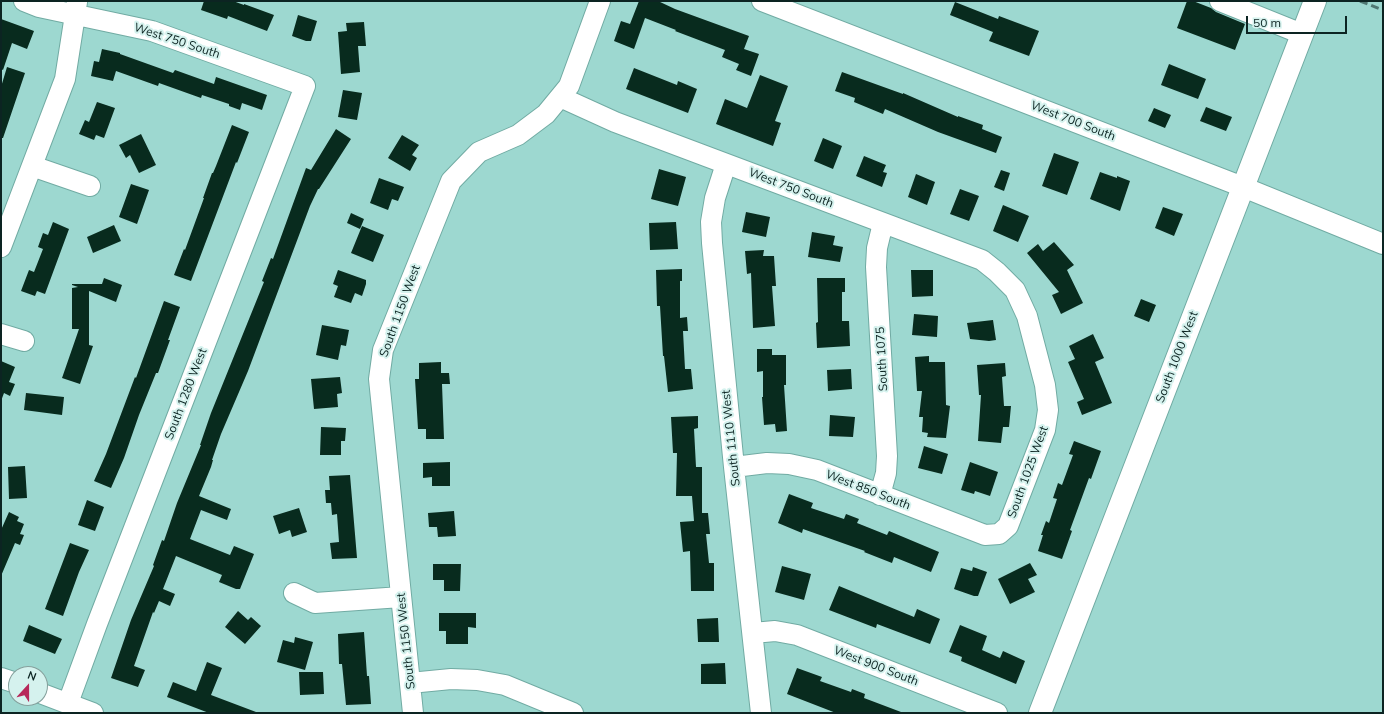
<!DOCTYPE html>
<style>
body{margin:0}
#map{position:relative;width:1384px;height:714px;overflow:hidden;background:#9dd8d0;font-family:Mulish,sans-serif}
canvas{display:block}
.frame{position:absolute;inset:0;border:2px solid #0c2422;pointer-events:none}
.north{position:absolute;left:8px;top:666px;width:40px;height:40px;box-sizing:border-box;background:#d5f2ee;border:1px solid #85a09c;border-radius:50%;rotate:21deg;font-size:11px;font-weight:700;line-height:16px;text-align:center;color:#0c2422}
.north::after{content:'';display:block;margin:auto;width:14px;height:18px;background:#b7285a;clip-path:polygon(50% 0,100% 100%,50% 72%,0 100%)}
.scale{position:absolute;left:1246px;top:16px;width:101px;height:18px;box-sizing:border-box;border:2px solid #0c2422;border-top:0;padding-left:5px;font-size:12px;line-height:14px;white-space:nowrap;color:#0c2422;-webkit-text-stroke:3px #d5f2ee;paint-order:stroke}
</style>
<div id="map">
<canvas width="1384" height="714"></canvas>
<div class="frame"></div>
<div class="north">N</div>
<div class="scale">50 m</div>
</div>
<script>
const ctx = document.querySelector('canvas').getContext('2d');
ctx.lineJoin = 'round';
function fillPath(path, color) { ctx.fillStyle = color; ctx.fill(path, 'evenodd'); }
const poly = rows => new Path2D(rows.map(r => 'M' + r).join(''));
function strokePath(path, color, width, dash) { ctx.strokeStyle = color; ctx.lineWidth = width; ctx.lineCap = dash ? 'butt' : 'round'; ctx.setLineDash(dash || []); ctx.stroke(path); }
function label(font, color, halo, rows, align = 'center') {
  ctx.font = font + ' Mulish,sans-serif'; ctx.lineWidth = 4; ctx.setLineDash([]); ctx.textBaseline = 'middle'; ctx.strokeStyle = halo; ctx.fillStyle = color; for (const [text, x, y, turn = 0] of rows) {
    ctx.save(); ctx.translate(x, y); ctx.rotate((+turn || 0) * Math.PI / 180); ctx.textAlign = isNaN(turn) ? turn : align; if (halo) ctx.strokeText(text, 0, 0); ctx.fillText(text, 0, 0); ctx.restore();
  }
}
const building = poly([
 [204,1,233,1,244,5,244,4,274,15,267,31,228,16,227,19,201,10],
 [639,1,658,1,675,9,749,36,744,49,759,54,751,76,736,70,739,64,722,57,725,50,675,31,676,30,645,18,634,49,614,41,621,21,630,24],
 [1187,1,1193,1,1211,8,1216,12,1245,24,1235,50,1177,28],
 [955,2,998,19,999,16,1039,31,1029,56,989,41,993,32,950,15],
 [298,15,317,21,311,41,306,41,292,36],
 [1,19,34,31,27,49,12,43,3,70,1,69],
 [364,22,366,46,358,46,360,72,341,74,338,32,347,31,346,23],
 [102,49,120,53,120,54,173,73,175,70,214,84,216,77,267,95,262,110,242,103,240,110,229,106,229,104,202,95,201,98,159,83,158,86,116,71,113,81,91,76,94,61,99,62],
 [1169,64,1206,79,1198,99,1161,85],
 [7,67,25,73,3,138,1,138,1,87],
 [634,68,677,85,678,81,697,89,688,113,626,89],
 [842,72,903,94,903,93,958,117,958,116,983,125,982,129,1002,137,996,153,938,132,885,109,883,114,854,102,855,98,835,91],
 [760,75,788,86,775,121,781,123,773,146,716,124,725,99,747,108],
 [343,90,362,93,357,120,338,117],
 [97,102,115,108,104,138,96,135,94,140,79,134,85,120,89,122],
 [1206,107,1232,117,1226,131,1200,121],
 [1154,108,1171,115,1165,128,1148,121],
 [232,125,249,132,237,163,236,162,191,281,174,275,184,249,185,250,204,198,203,198,212,173,213,173,216,166],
 [336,129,351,139,319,189,318,189,310,206,248,371,221,434,212,460,213,460,211,467,199,496,231,509,227,520,201,510,190,539,230,555,234,546,254,554,240,589,236,589,219,582,222,575,176,556,163,589,175,594,170,606,159,601,154,613,153,612,134,666,145,670,138,687,111,678,131,620,154,566,153,565,162,540,164,541,177,503,201,445,200,445,211,413,264,282,262,281,271,258,273,259,306,168,311,170],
 [141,134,156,165,139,173,130,155,126,158,119,145],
 [402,135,419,145,412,155,417,158,410,171,388,158],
 [823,138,842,146,833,169,814,161],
 [1054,153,1079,162,1067,195,1042,186],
 [864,156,886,165,883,172,887,173,882,187,856,176],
 [659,169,686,177,678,206,651,199],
 [1001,170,1010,173,1004,191,994,187],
 [1100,172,1117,178,1117,176,1130,181,1120,211,1090,199],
 [916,174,935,182,927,205,908,197],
 [379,178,404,187,398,201,392,199,388,210,370,203],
 [131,184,149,190,137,224,119,217],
 [960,189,979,196,969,221,950,214],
 [1003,205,1029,216,1018,242,993,231],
 [1163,207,1183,214,1174,236,1155,228],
 [746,212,770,217,766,237,742,232],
 [351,213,364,219,360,229,347,223],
 [53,222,69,229,45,294,37,291,35,296,21,291,29,270,34,272,43,249,38,247,43,233,48,235],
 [676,222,678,249,650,250,649,223],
 [114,225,121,241,93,253,87,237],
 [362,226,384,235,373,262,351,253],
 [812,232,835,236,833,245,843,247,840,262,808,257],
 [1054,242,1074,265,1067,270,1083,303,1061,314,1052,295,1059,292,1027,253,1038,244,1043,251],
 [764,250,763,256,774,256,776,286,772,286,775,326,753,328,751,273,747,274,745,251],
 [682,269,682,281,680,281,680,318,687,317,688,331,683,331,685,369,691,369,693,389,668,392,664,356,663,356,660,306,657,306,656,270],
 [338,270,366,280,366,284,362,296,355,293,351,303,334,297,338,286,333,284],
 [911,270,933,270,933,296,912,297],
 [104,278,122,285,116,302,89,291,89,345,93,346,80,384,62,378,79,329,72,329,72,288,78,287,72,285,72,284,102,284],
 [817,278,845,278,845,292,842,292,842,321,849,321,850,346,817,348,816,323,818,322],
 [1141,299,1156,305,1149,322,1134,316],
 [164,301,180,307,168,340,170,340,158,373,156,373,139,415,124,458,111,488,94,481,106,454,135,377,136,378],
 [914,314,938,316,937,337,912,335],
 [993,320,996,340,989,341,970,339,967,323],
 [322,325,349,330,346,346,341,345,338,360,316,355],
 [1093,334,1104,358,1095,362,1112,403,1082,415,1077,402,1084,399,1068,362,1075,359,1069,346],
 [757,349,772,349,772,355,786,355,786,385,784,385,787,431,776,432,775,424,764,425,762,397,763,397,763,371,757,372],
 [929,356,929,362,945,362,946,405,950,406,946,438,927,437,928,433,922,432,923,417,919,417,922,391,917,391,915,357],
 [1,361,15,367,9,382,15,384,10,396,4,393,1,401],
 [441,362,441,373,449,373,450,384,442,384,444,439,426,439,426,429,418,429,415,379,419,379,419,363],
 [1005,363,1006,376,1002,377,1004,406,1011,406,1009,427,1003,427,1001,443,978,441,981,395,979,395,977,365],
 [851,369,852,389,828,391,827,370],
 [340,377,342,393,337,394,338,407,314,409,311,379],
 [26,393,64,397,62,415,24,410],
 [830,415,855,417,853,437,829,436],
 [698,416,698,428,694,429,696,467,702,467,702,513,708,513,710,534,706,534,709,563,714,563,714,591,691,591,690,551,683,552,680,522,694,521,692,496,676,496,677,453,673,453,671,417],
 [321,427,346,428,345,441,341,441,341,455,320,455],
 [1074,441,1101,451,1091,479,1089,478,1070,530,1072,531,1062,559,1038,551,1043,535,1041,535,1046,521,1049,523,1057,499,1053,498,1058,483,1062,485,1073,455,1069,454],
 [924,446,948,454,942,474,918,468],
 [450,462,450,486,432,486,432,477,423,478,423,463],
 [970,462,998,472,990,496,975,491,974,494,961,490],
 [25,466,27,498,9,499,8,467],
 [350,475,357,558,332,559,330,543,339,542,337,514,332,515,331,503,326,503,325,490,330,490,329,476],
 [789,494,813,503,811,508,844,519,846,514,859,519,857,523,887,535,889,531,939,552,931,572,894,557,892,563,864,552,865,551,803,529,802,533,778,523],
 [87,500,104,507,95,531,78,525],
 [299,508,307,532,292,537,290,530,279,534,273,516],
 [454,511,456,536,438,537,437,527,429,527,428,513],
 [9,512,19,517,17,521,24,524,20,534,24,535,20,545,15,543,1,576,1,530],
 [70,543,89,550,79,572,63,616,45,609],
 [1030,563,1037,575,1028,579,1035,592,1010,604,998,579],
 [433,564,461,564,460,591,444,591,444,580,433,580],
 [782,566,811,574,804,600,775,592],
 [973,567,987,572,978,596,974,596,954,589,961,568,972,571],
 [839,586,914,617,917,609,940,619,930,644,877,624,876,628,829,610],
 [238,611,248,620,251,617,261,626,245,644,225,627],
 [439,613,476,613,476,628,468,627,468,644,446,644,446,631,439,631],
 [718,618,719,642,698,642,697,619],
 [29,625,62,639,55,654,23,641],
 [960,625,987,636,982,650,1000,658,1003,651,1025,661,1016,684,961,661,962,657,949,652],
 [364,632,367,676,369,676,371,704,346,705,342,664,339,664,338,634],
 [295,637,313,642,305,670,277,662,283,640,294,643],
 [207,662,222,668,211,695,256,712,256,713,209,713,167,697,173,682,196,691],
 [725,663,726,684,701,684,701,664],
 [797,668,822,677,820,681,851,692,852,689,865,694,864,698,901,712,901,713,836,713,787,694],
 [299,672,323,672,324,694,300,695]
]);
const minor = poly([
 [24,1,39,7,152,31,305,86,97,624,68,703],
 [762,1,1243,187,1383,244],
 [1220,1,1302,34],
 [560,97,615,122,982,260,997,272,1015,290,1027,316,1045,385,1048,410,1045,430,1008,526,999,534,985,535,817,470,789,464,767,463,734,467],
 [726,164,715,198,711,222,712,243,734,467,761,713],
 [32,166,90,186],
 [1,247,65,79,77,2],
 [1,334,24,341],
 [880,495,886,473,887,456,876,267,877,248,883,223],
 [294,593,315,603,401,597],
 [753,633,775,631,797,635,997,713],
 [1,678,16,683],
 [410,683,451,679,477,680,505,685,573,713],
 [40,693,93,713],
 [413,713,379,379,383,350,451,181,479,152,518,135,546,114,569,86,600,1]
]);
const major = poly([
 [1040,713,1315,1]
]);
const rail = poly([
 [1360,1,1383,10]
]);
const streetNames = [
 ["West 750 South",177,41,18],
 ["West 700 South",1073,121,21],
 ["West 750 South",791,188,21],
 ["South 1150 West",400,311,-70],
 ["South 1000 West",1177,357,-69],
 ["South 1075",882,359,-93],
 ["South 1280 West",186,394,-69],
 ["South 1110 West",731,438,-96],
 ["South 1025 West",1028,472,-70],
 ["West 850 South",868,490,21],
 ["South 1150 West",406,641,-96],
 ["West 900 South",876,666,21]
];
fillPath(building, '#082b1e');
strokePath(minor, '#71aba3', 22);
strokePath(major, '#71aba3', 24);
strokePath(minor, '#fff', 20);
strokePath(major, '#fff', 22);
strokePath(rail, '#4f7772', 3, [8, 4]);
label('12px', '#0c2422', '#d5f2ee', streetNames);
</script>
